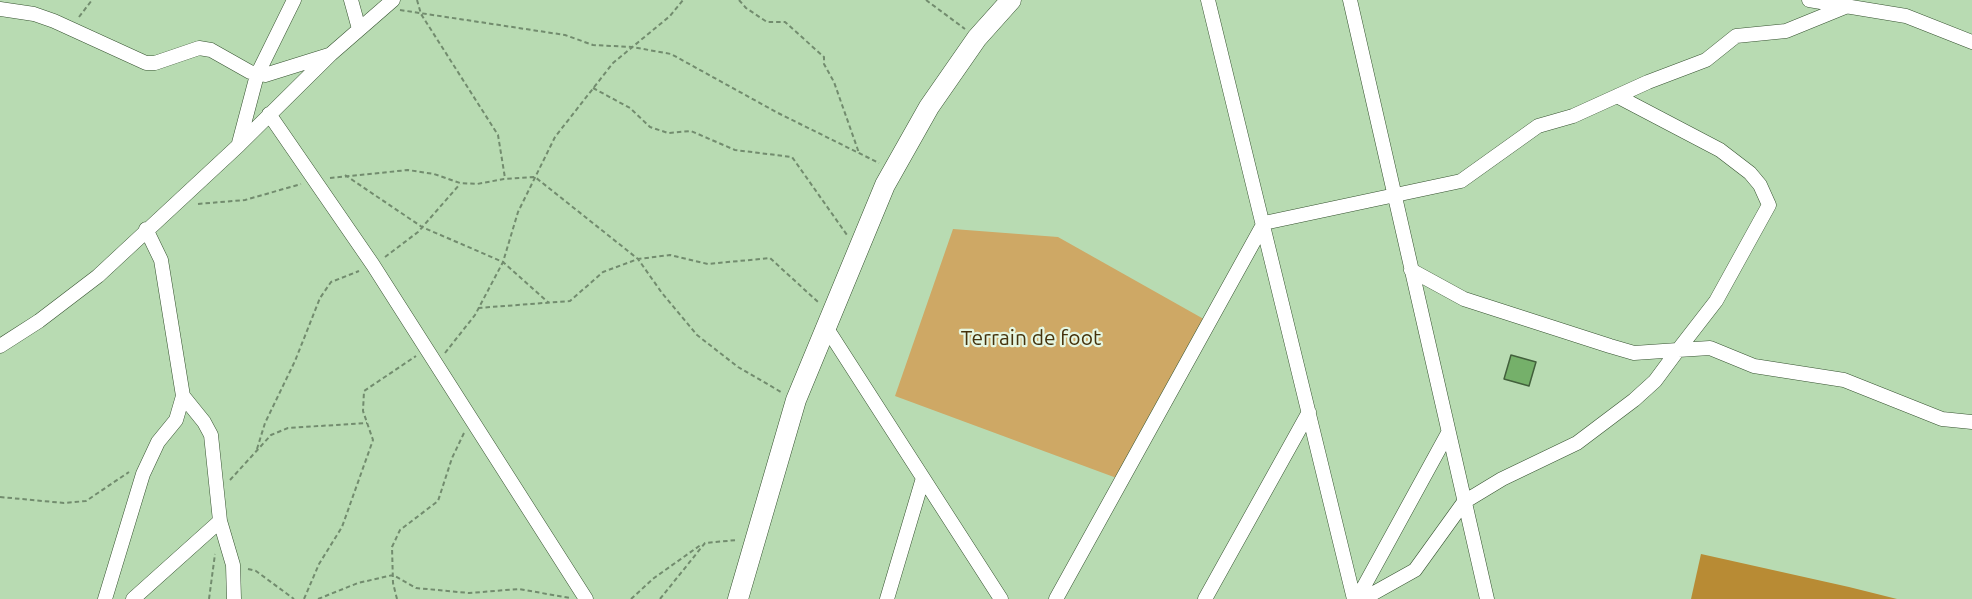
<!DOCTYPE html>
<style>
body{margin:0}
canvas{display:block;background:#b8dbb2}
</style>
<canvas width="1972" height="599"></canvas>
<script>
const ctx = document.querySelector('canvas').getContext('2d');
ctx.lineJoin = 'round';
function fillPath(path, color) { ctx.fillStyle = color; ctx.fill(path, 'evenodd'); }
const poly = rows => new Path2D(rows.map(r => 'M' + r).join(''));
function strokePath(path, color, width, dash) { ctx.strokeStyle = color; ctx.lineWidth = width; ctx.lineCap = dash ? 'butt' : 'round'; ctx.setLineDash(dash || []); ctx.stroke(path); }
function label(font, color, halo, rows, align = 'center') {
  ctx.font = font + ' Ubuntu,sans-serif'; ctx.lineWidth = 4.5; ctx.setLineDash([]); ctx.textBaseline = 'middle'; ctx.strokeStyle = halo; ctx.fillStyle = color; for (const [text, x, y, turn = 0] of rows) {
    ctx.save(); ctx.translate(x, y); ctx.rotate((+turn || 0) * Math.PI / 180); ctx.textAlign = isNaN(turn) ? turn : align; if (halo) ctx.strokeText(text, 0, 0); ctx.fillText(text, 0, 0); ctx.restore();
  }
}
const green = poly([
 [953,229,1058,237,1209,322,1122,480,895,396]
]);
const forest = poly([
 [1701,554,1849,587,1897,599,1691,599]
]);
const building = poly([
 [1511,355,1536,362,1529,386,1504,379,1511,355]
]);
const path = poly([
 [417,0,421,14,498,135,505,178],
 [739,0,746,8,767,22,785,22,824,57,824,64,834,82,859,153],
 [926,0,965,29],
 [400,10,565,35,593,45,632,47,671,54,778,113,879,163],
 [79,17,92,0],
 [593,88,630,108,650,127,668,133,691,131,735,150,792,157,847,235],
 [345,175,422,227,503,262,549,303],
 [330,178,408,170,434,174,460,183,477,184,504,179,535,177,638,259,662,293,697,335,738,367,781,392],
 [198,204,245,200,301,184],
 [385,257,418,232,460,184],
 [478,308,570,301,603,272,638,259,670,255,708,264,770,258,818,302],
 [445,353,475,315,503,262,518,212,555,137,613,63,670,16,683,0],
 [257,449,265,423,295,361,320,298,331,282,359,271],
 [230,480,271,435,288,428,367,423],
 [0,497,64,503,86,501,129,472],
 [248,569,256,571,294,599],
 [209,599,215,554],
 [304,599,319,564,342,527,373,440,363,411,364,391,416,356],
 [318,599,358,583,393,575,416,588,469,593,519,589,570,598],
 [397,599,393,583,392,547,400,530,438,501,452,458,464,433],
 [631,599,654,578,702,544],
 [660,599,705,543,737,540]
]);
const minor = poly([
 [351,0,359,29],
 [1208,0,1354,599],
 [1350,0,1487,599],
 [1809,0,1906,16,1972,42],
 [0,9,34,14,54,21,146,63,155,63,199,48,211,50,250,72,265,75,329,55],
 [1617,96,1720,150,1750,173,1760,185,1769,205,1716,301,1678,350,1710,348,1754,366,1844,380,1942,419,1972,422],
 [269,114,373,265,586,599],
 [239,143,257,75,294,0],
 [146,229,161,260,183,396,204,422,211,435,220,521,233,565,234,599],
 [826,327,1001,599],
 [0,346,39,321,98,276,239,145,331,54,393,0],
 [105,599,143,474,158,442,176,420,183,396],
 [133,599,220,521],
 [887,599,923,478],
 [1056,599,1264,223,1461,181,1538,126,1573,116,1648,82,1706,60,1736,36,1786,31,1845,7],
 [1205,599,1309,412],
 [1357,599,1448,433],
 [1363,599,1415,570,1464,502,1502,479,1577,443,1634,400,1655,381,1678,350,1634,353,1610,346,1464,299,1411,270]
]);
const secondary = poly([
 [738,599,796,400,885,185,929,107,977,38,1011,0]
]);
const parkNames = [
 ["Terrain de foot",1031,338]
];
fillPath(green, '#cea865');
fillPath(forest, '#b88b34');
fillPath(building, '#75b06a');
strokePath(building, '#42603c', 1.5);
strokePath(minor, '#365330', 15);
strokePath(secondary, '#365330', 21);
strokePath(path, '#728c6e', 2, [4.5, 3]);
strokePath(minor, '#fff', 14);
strokePath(secondary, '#fff', 20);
label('21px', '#45320c', '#e5f6e1', parkNames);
</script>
